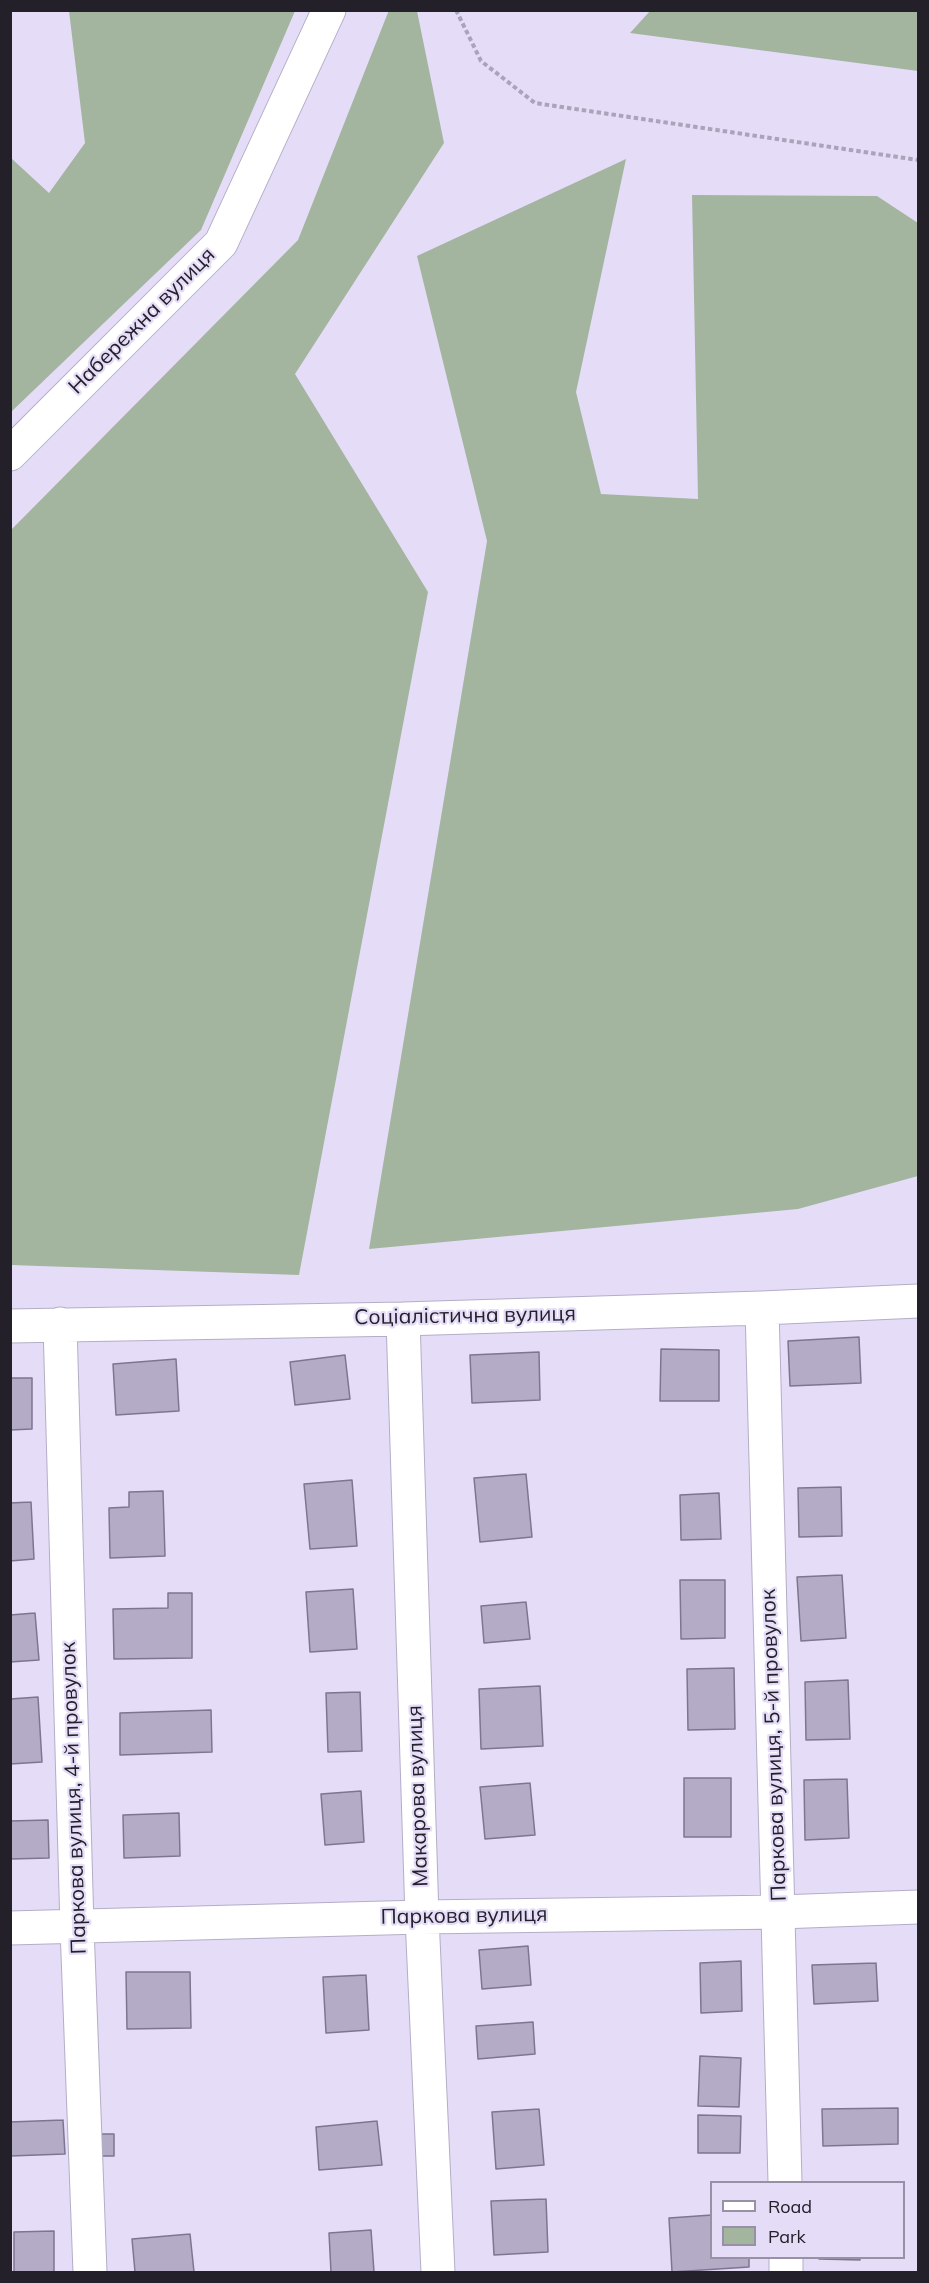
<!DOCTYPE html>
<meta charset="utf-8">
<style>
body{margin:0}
#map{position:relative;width:929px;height:2283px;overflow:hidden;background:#e5ddf8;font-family:Mulish,sans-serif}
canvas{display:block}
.frame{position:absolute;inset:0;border:12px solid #24202a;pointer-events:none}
.legend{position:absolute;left:710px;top:2181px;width:195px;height:78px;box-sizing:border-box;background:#e5ddf8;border:2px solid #9891a6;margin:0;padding:8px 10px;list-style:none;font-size:18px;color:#24202a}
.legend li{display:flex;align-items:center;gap:12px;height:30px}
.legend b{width:30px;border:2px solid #9891a6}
</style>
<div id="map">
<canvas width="929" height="2283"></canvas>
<div class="frame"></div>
<ul class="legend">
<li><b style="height:8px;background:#fff"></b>Road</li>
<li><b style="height:16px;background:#a3b59f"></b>Park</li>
</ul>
</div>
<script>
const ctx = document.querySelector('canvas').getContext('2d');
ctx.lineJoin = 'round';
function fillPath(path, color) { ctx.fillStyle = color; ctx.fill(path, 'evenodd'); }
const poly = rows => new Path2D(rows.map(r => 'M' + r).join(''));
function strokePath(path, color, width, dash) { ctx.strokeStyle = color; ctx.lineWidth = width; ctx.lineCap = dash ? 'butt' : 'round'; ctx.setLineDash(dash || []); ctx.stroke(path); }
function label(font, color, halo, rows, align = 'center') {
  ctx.font = font + ' Mulish,sans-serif'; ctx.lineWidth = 4.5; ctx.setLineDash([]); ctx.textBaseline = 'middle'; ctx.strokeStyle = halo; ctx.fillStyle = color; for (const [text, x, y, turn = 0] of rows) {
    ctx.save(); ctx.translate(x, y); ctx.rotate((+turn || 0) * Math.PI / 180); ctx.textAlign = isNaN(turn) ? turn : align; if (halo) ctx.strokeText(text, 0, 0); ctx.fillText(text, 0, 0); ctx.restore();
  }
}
const green = poly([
 [389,10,417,11,444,143,295,374,428,592,299,1275,11,1265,11,530,298,240],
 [69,11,295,11,201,230,11,412,11,158,49,193,85,143],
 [650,11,918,11,918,71,630,33],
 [626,159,576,392,601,494,698,499,692,195,877,196,918,223,918,1176,798,1209,369,1249,487,541,417,256]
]);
const building = poly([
 [859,1337,861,1383,790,1386,788,1341,859,1337],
 [661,1349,719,1350,719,1401,660,1401,661,1349],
 [539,1352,540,1400,472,1403,470,1355,539,1352],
 [345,1355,350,1399,295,1405,290,1362,345,1355],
 [176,1359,179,1411,116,1415,113,1364,176,1359],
 [10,1378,32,1378,32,1429,10,1430,10,1378],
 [526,1474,532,1537,480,1542,474,1478,526,1474],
 [352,1480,357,1546,310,1549,304,1484,352,1480],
 [841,1487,842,1536,799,1537,798,1488,841,1487],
 [163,1491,165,1556,110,1558,109,1508,129,1507,129,1492,163,1491],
 [719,1493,721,1539,681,1540,680,1495,719,1493],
 [31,1502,34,1559,10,1561,10,1503,31,1502],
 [842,1575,846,1638,801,1641,797,1577,842,1575],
 [680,1580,725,1580,725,1638,681,1639,680,1580],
 [353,1589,357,1649,310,1652,306,1592,353,1589],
 [168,1593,192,1593,192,1658,114,1659,113,1609,168,1608,168,1593],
 [526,1602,530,1639,484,1643,481,1606,526,1602],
 [35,1613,39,1660,10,1662,10,1615,35,1613],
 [734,1668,735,1729,688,1730,687,1669,734,1668],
 [848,1680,850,1739,806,1740,805,1682,848,1680],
 [540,1686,543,1746,481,1749,479,1689,540,1686],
 [360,1692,362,1751,328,1752,326,1693,360,1692],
 [38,1697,42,1762,10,1764,10,1699,38,1697],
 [211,1710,212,1752,120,1755,120,1713,211,1710],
 [684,1778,731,1778,731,1837,684,1837,684,1778],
 [847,1779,849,1838,805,1840,804,1780,847,1779],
 [530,1783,535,1835,485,1839,480,1787,530,1783],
 [361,1791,364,1842,325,1845,321,1794,361,1791],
 [179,1813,180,1856,124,1858,123,1815,179,1813],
 [48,1820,49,1858,10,1859,10,1821,48,1820],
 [528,1946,531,1985,482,1989,479,1950,528,1946],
 [741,1961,742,2011,701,2013,700,1963,741,1961],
 [876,1963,878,2001,814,2004,812,1965,876,1963],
 [126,1972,190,1972,191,2028,127,2029,126,1972],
 [366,1975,369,2030,326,2033,323,1977,366,1975],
 [533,2022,535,2054,478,2059,476,2026,533,2022],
 [700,2056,741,2058,739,2107,698,2106,700,2056],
 [898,2108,898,2144,823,2146,822,2109,898,2108],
 [539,2109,544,2165,496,2169,492,2112,539,2109],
 [698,2115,741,2116,740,2153,698,2153,698,2115],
 [63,2120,65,2154,10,2156,10,2122,63,2120],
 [377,2121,382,2165,319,2170,316,2127,377,2121],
 [97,2134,114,2134,114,2156,97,2156,97,2134],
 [546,2199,548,2252,494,2255,491,2201,546,2199],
 [712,2215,712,2258,749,2258,749,2267,672,2272,669,2218,712,2215],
 [371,2230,374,2272,331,2272,329,2233,371,2230],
 [54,2231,54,2272,14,2272,14,2232,54,2231],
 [190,2234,194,2272,135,2272,132,2239,190,2234],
 [819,2258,860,2258,860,2260,819,2259,819,2258]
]);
const path = poly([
 [456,10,481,61,535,103,918,160]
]);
const minor = poly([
 [10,454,221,243,329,10],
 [762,1308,785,2182],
 [403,1319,422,1917,438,2272],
 [60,1324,77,1927,90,2272],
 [10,1326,403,1319,762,1308,918,1301],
 [10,1928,422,1917,779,1912,918,1907],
 [786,2258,786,2272]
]);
const streetNames = [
 ["Набережна вулиця",142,321,-45],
 ["Соціалістична вулиця",465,1316,-1],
 ["Паркова вулиця, 5-й провулок",774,1745,-92],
 ["Макарова вулиця",418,1796,-92],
 ["Паркова вулиця, 4-й провулок",74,1798,-92],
 ["Паркова вулиця",464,1916,-1]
];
fillPath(green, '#a3b59f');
fillPath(building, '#b4acc6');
strokePath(building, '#7e768f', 1.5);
strokePath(minor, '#b5adc7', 35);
strokePath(path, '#aaa4ba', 4, [4.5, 3]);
strokePath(minor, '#fff', 33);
label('21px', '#24202a', '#e5ddf8', streetNames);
</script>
